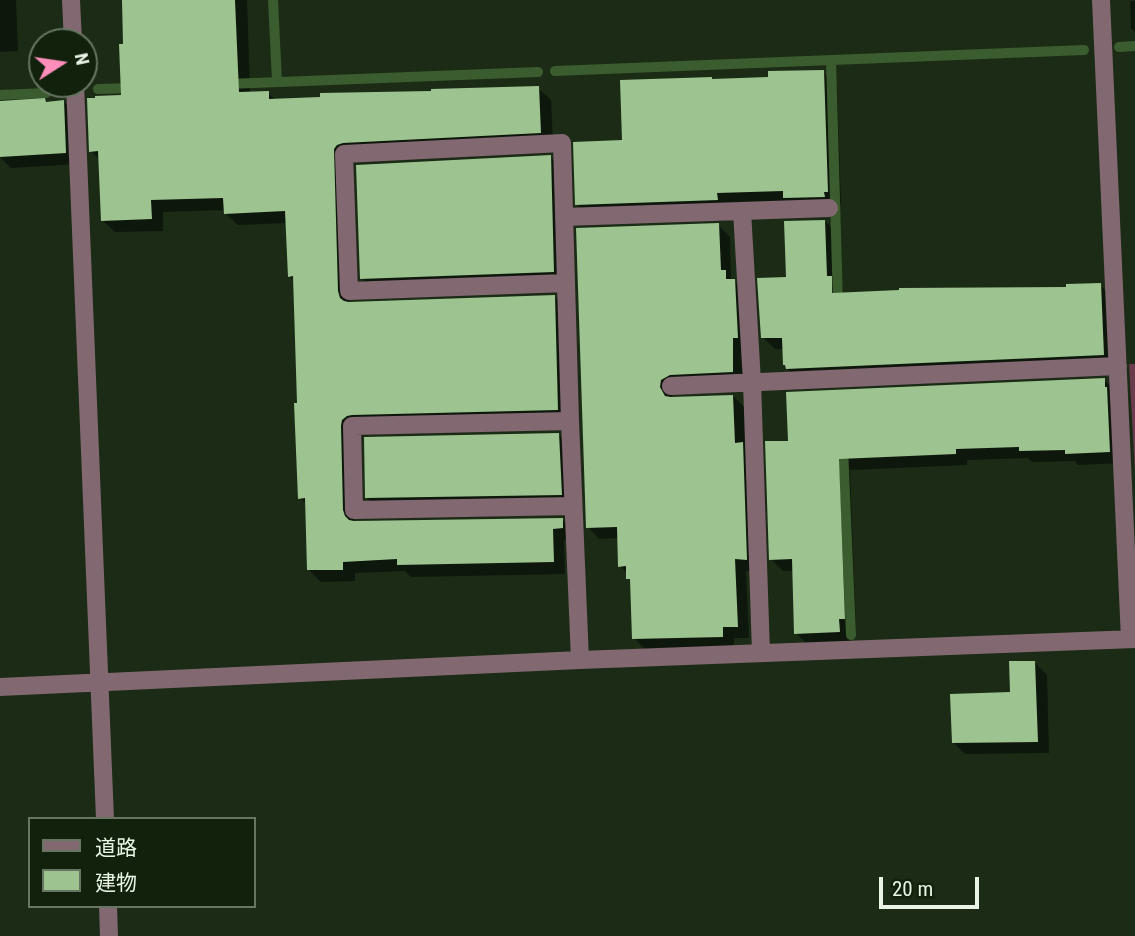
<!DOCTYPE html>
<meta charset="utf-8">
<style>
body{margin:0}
#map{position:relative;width:1135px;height:936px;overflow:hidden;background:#1b2b15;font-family:"Roboto Condensed","Noto Sans JP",sans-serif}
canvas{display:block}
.legend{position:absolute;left:28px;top:817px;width:228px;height:91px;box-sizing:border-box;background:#11210c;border:2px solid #677563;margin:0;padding:9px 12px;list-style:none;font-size:21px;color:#e9f4e6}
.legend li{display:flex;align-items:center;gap:14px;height:35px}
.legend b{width:35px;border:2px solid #677563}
.north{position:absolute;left:28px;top:28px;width:70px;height:70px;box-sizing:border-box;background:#11210c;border:2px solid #677563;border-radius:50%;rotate:78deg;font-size:19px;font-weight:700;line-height:28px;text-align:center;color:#e9f4e6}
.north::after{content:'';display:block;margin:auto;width:24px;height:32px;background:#ff8eba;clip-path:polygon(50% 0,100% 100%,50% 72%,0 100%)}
.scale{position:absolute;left:879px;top:877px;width:100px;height:32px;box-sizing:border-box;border:4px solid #e9f4e6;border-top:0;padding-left:9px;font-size:21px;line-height:24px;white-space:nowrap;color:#e9f4e6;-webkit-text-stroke:5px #11210c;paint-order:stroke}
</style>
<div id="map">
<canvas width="1135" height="936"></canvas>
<ul class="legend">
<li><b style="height:9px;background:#826871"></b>道路</li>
<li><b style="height:19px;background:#9dc390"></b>建物</li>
</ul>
<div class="north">N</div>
<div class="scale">20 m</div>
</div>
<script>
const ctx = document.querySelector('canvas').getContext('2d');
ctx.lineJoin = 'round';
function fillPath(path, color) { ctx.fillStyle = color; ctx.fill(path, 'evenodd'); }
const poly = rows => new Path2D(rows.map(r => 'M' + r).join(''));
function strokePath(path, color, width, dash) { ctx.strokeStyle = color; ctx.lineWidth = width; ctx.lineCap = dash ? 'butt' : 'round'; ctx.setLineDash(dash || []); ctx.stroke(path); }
const green = poly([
 [1129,364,1135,364,1135,474]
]);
const shadow = poly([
 [0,0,16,0,18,51,0,52],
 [123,0,247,0,250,93,268,93,276,101,538,88,551,100,553,144,345,162,349,304,554,297,567,309,570,421,365,426,352,439,354,523,562,519,574,532,575,540,564,540,565,574,411,577,405,571,355,573,355,581,321,582,309,570,307,504,300,498,295,281,290,276,288,223,238,225,225,213,225,210,163,212,163,231,115,232,102,220,100,160,91,151,122,97,125,45],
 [1130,1,1135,1,1135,32,1131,28],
 [823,72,837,85,841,205,837,205,837,210,591,218,577,204,624,142,713,81,770,79],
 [45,100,48,103,64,102,75,113,77,164,11,168,0,157,0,103],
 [550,157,562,169,566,283,374,290,362,278],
 [825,221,837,233,838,284,843,289,843,294,1067,289,1100,285,1112,297,1115,367,799,381,787,369,784,349,775,349,763,337,787,279],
 [718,225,730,237,731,278,746,293,744,383,673,392,671,399,733,396,745,408,758,571,746,571,749,638,734,638,734,648,646,650,634,638,632,582,628,578,628,574,620,566,619,538,599,539,588,527],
 [1104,380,1116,391,1121,463,1078,465,1075,461,1032,462,1028,458,967,460,967,465,850,470,856,630,850,630,851,643,808,645,796,633,794,571,783,571,771,559,790,442],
 [558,434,570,446,573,506,379,510,367,498],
 [1035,663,1047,675,1049,753,965,754,953,742,1012,694]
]);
const stream = poly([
 [273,0,277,82],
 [1119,47,1135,46],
 [831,60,838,304],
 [555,71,1084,50],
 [228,84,538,72],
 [98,89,132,88],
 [0,95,46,93],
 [843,447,851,635]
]);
const building = poly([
 [122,0,235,0,239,92,269,91,269,99,320,97,320,93,431,91,431,89,539,86,541,133,343,143,337,145,334,149,338,291,340,298,344,301,349,302,555,295,558,410,352,415,347,416,342,420,341,426,343,510,345,516,349,520,354,521,563,518,563,528,553,529,554,562,397,565,397,559,343,562,343,570,307,570,305,498,298,499,294,403,297,403,293,276,288,277,285,211,224,214,223,198,151,200,152,219,101,221,98,151,89,152,87,98,95,98,95,96,121,95,119,44,123,44],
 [824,70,828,192,824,192,825,197,783,198,783,191,717,193,718,200,575,205,573,142,622,140,620,80,712,77,712,79,768,77,768,71],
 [45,98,46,102,64,100,66,153,0,157,0,101],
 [551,155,554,272,360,279,356,165],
 [825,220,827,276,832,276,832,293,899,290,899,288,1066,287,1066,284,1101,283,1104,355,786,369,785,365,783,365,782,338,761,338,757,278,786,277,784,221],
 [719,223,721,270,726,270,726,279,735,279,738,338,733,338,733,372,670,375,661,380,660,387,665,396,671,397,733,395,735,443,743,442,747,560,735,559,738,627,723,627,723,637,632,639,630,579,626,579,626,566,618,567,617,527,586,528,576,228],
 [1105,378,1105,387,1107,387,1110,452,1065,454,1065,450,1019,451,1019,447,956,449,956,454,839,459,845,619,839,619,840,632,794,634,792,559,769,560,765,441,788,441,786,392],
 [559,433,562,495,365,498,364,437],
 [1009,661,1035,661,1038,742,952,743,950,694,1010,692]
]);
const minor = poly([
 [71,0,73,42],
 [1101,0,1130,639],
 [75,84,105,819],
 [742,211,752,382,761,653],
 [564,217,829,208],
 [566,283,349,291,344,154,562,143,570,421,580,660],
 [671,386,1118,366],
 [570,421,352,426,354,510,573,506],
 [0,687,580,660,1135,639],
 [108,906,109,936]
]);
fillPath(green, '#6b3a4d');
fillPath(shadow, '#0007');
strokePath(stream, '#3a5c2e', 10);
fillPath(building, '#9dc390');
strokePath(minor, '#826871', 18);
</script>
